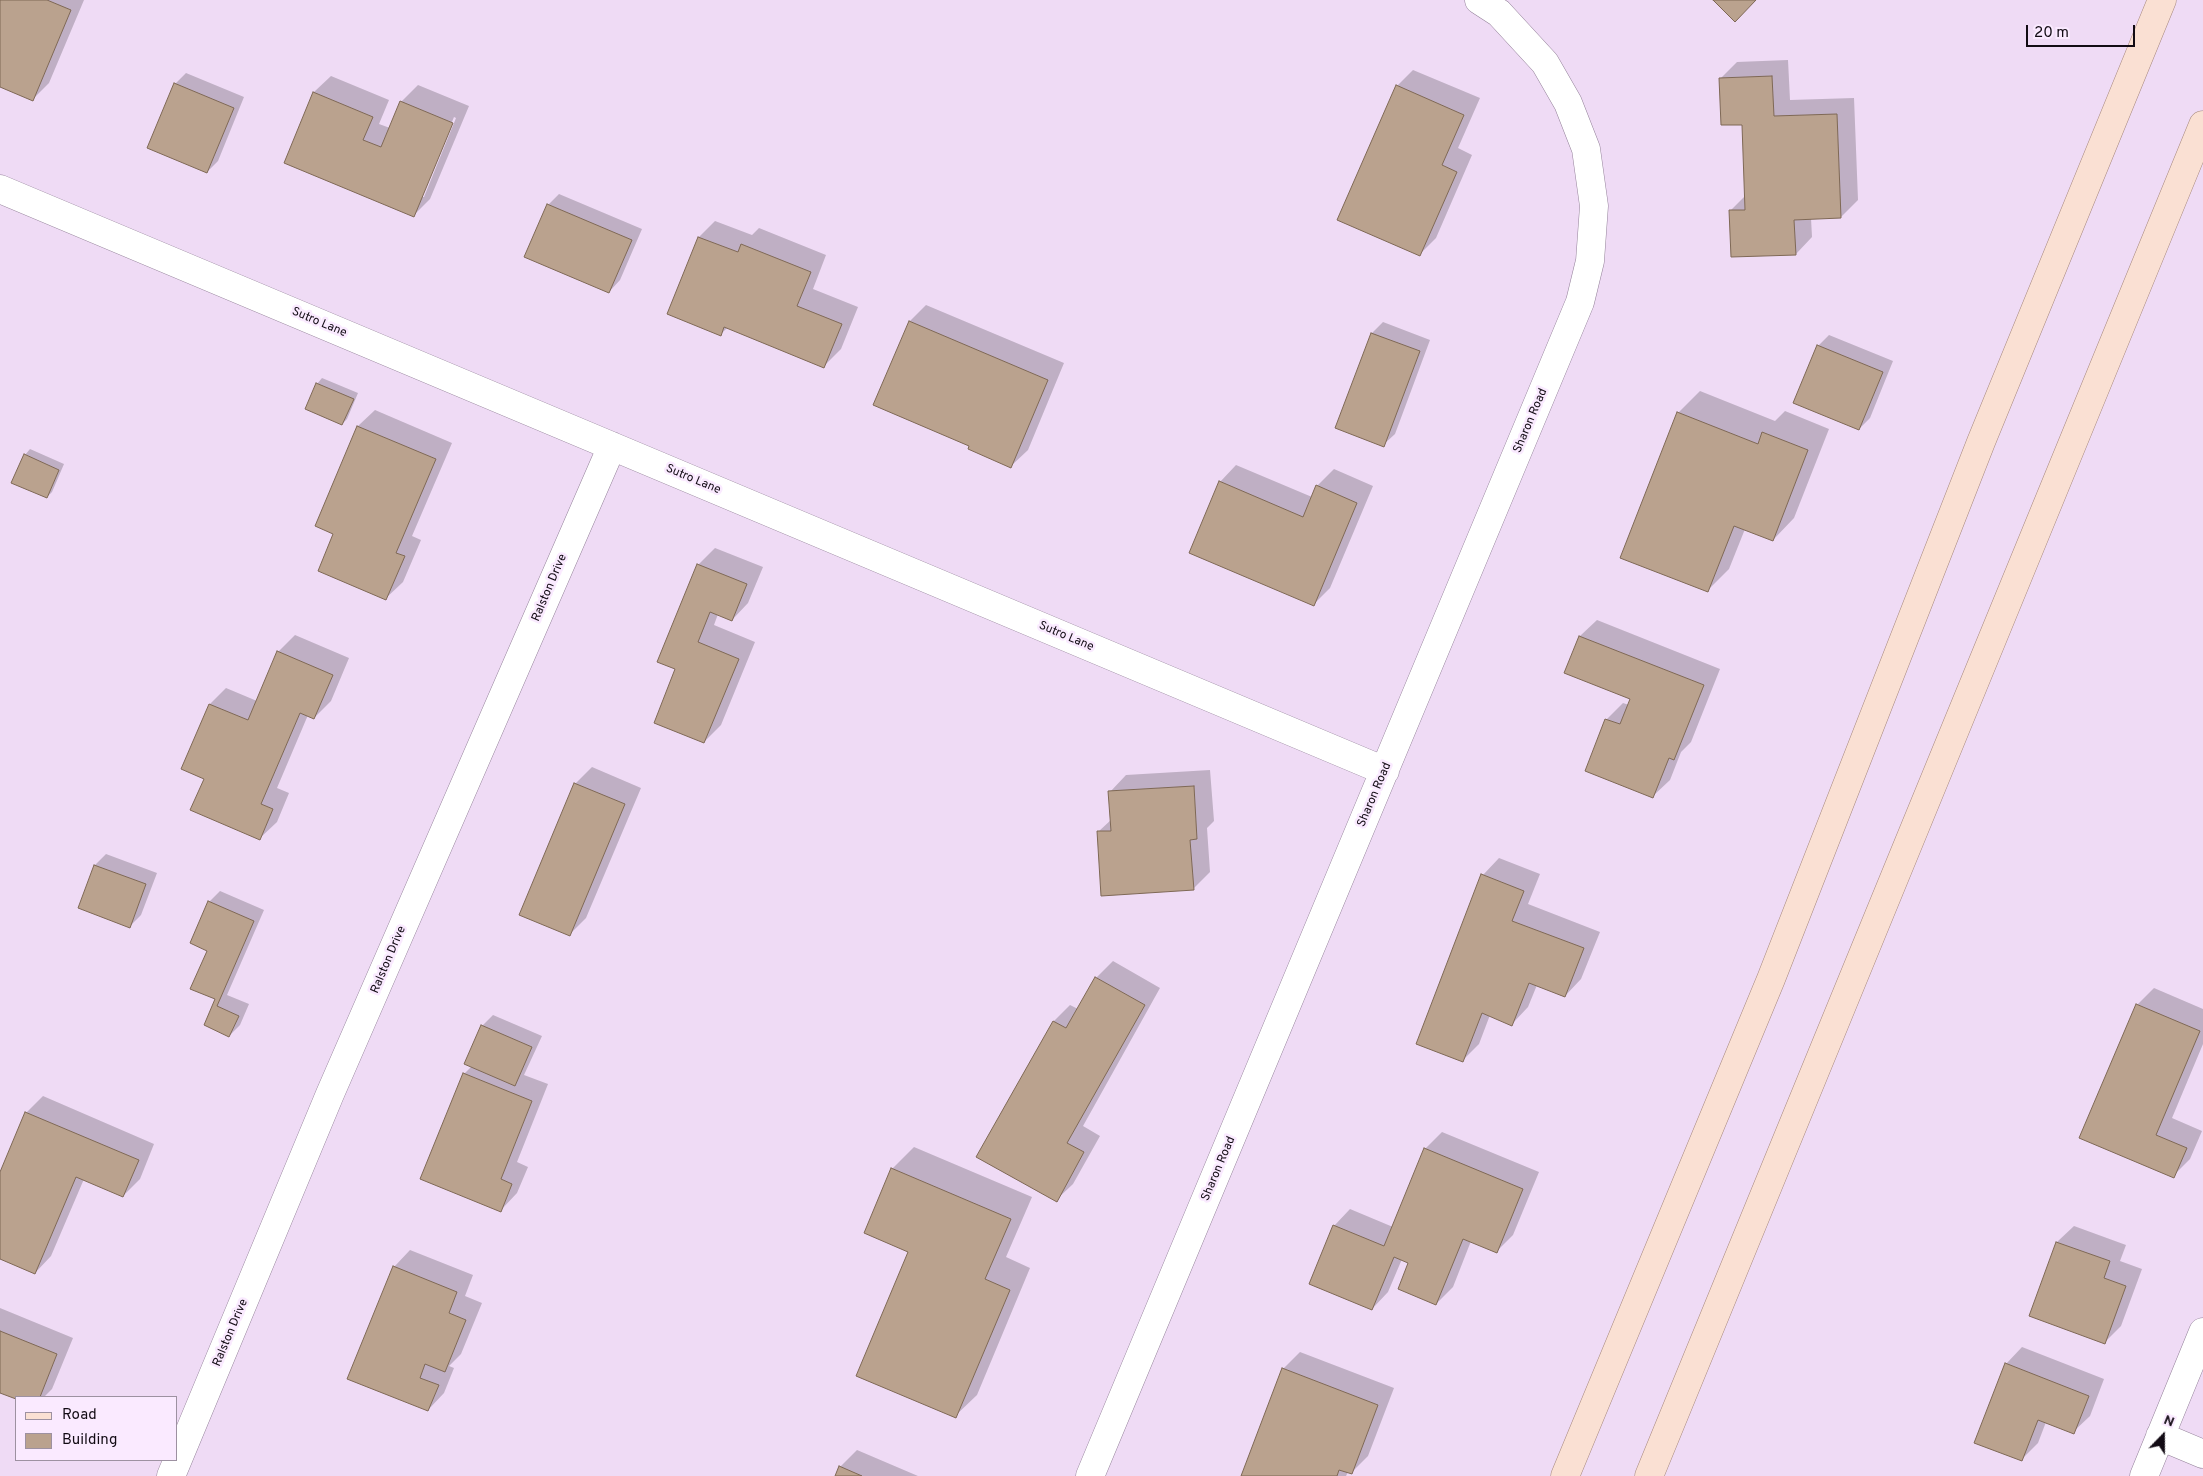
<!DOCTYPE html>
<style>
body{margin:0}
#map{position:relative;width:2203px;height:1476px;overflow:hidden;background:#efdbf5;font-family:Overpass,sans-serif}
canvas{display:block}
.legend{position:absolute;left:15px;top:1396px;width:162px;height:65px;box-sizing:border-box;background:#faeaff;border:1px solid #9d91a1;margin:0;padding:6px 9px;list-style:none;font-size:15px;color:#120b14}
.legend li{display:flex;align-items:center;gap:10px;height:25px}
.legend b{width:25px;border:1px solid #9d91a1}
.north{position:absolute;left:2138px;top:1411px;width:50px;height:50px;-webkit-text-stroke:4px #faeaff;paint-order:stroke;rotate:22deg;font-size:14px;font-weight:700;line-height:20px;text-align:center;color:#120b14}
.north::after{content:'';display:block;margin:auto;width:18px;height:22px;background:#120b14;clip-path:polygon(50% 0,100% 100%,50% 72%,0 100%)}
.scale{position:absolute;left:2026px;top:25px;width:109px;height:22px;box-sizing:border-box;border:2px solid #120b14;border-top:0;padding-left:6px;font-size:15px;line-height:18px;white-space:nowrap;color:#120b14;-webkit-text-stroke:4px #faeaff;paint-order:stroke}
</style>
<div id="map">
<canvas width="2203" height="1476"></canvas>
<ul class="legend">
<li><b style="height:6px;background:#fae0d3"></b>Road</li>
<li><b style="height:14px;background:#baa28e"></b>Building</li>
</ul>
<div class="north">N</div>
<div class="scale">20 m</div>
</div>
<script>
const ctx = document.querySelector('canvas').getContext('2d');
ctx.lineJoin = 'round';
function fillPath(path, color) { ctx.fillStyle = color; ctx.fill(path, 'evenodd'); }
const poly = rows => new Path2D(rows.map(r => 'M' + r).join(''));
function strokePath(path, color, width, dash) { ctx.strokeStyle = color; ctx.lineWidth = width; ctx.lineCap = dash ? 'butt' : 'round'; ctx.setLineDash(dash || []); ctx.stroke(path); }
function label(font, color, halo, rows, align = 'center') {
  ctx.font = font + ' Overpass,sans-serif'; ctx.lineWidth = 5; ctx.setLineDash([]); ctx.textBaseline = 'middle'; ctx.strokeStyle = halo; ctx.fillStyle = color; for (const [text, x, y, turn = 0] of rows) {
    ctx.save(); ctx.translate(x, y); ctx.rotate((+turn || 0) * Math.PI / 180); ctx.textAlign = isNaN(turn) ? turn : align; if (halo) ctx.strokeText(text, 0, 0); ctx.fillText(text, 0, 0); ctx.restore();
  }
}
const shadow = poly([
 [0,0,84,0,49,83,33,99,0,86],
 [1788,60,1790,100,1854,98,1858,200,1841,217,1811,218,1812,237,1796,254,1731,210,1745,196,1743,124,1720,79,1737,62],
 [1413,70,1480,98,1458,148,1472,155,1436,238,1420,254,1397,86],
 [186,73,244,97,218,161,207,172,175,84],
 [331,76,389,100,379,124,390,128,401,102,418,85,469,106,430,199,414,215,285,162,314,92],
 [454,117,456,118,424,197,421,197],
 [559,194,642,229,620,280,609,292,548,205],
 [715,221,752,235,759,228,826,255,813,289,858,307,841,349,824,366,728,327,720,335,699,237],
 [926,305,1064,363,1028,450,1011,466,971,445,910,321],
 [1383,322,1430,340,1395,434,1383,445,1337,427,1372,333],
 [1829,335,1893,361,1870,418,1859,429,1818,346],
 [322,378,358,393,347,419,342,424,317,384],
 [1700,391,1775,421,1785,411,1829,429,1794,518,1773,540,1745,529,1729,569,1707,591,1678,413],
 [375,410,452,443,412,536,421,540,403,582,386,598,335,533,316,525,358,426],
 [30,449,64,464,52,492,47,497,25,455],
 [1236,465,1312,497,1317,486,1334,469,1373,486,1330,588,1313,605,1220,482],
 [715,548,763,567,748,603,732,620,718,614,714,625,755,642,721,725,704,742,677,669,659,661,699,564],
 [1597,620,1720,669,1691,742,1681,752,1670,780,1653,796,1606,720,1623,703,1629,705,1632,698,1566,672,1580,636],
 [295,635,349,658,331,701,314,718,308,715,277,788,289,793,277,822,260,838,205,778,210,704,226,688,257,701,278,652],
 [592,767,641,788,586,918,569,935,575,784],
 [1210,770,1214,821,1207,828,1210,872,1193,889,1098,832,1112,819,1110,792,1126,775],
 [106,854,157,873,141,915,130,926,79,907,95,865],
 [1499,858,1540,874,1528,904,1600,932,1581,979,1565,996,1537,985,1528,1007,1512,1024,1490,1015,1479,1044,1462,1061,1483,875],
 [220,891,264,910,227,995,249,1004,240,1025,229,1036,205,1025,216,999,208,950,209,902],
 [1113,961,1160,988,1083,1126,1100,1136,1073,1184,1056,1200,1054,1021,1070,1005,1078,1009,1096,978],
 [2154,988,2203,1009,2203,1044,2172,1118,2202,1131,2190,1159,2173,1176,2081,1137,2137,1005],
 [493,1015,542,1036,524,1075,548,1084,517,1162,528,1167,517,1193,501,1210,464,1074,472,1066,482,1026],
 [43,1096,154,1144,140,1179,123,1196,84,1179,51,1256,35,1273,0,1258,0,1175,26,1113],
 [1442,1132,1539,1172,1513,1235,1497,1251,1471,1241,1453,1287,1436,1304,1410,1262,1402,1259,1388,1292,1372,1309,1334,1226,1350,1209,1393,1227,1425,1149],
 [914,1147,1032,1197,1006,1257,1030,1268,977,1395,955,1416,910,1251,892,1169],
 [2074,1226,2126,1245,2120,1261,2142,1269,2121,1326,2104,1343,2031,1315,2057,1242],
 [410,1250,473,1275,465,1296,482,1303,461,1354,449,1366,454,1368,444,1393,428,1410,349,1379,394,1267],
 [0,1308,73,1338,52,1389,44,1397,16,1398,0,1391],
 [2022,1347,2104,1379,2090,1416,2073,1432,2046,1422,2038,1443,2021,1460,2006,1364],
 [1300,1352,1394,1388,1368,1456,1351,1473,1348,1472,1346,1476,1242,1476,1283,1369],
 [857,1450,918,1476,837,1476,840,1467]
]);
const building = poly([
 [0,0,47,0,71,10,33,101,0,87,0,0],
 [1713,0,1756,0,1735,22,1713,0],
 [1772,76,1774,116,1837,114,1841,218,1794,220,1796,255,1731,257,1729,210,1745,210,1742,125,1721,125,1719,78,1772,76],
 [174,83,234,108,207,173,147,148,174,83],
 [1396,85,1464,115,1442,165,1457,172,1420,256,1337,220,1396,85],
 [313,92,373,117,363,140,381,147,400,101,453,123,414,217,284,163,313,92],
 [547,204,632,240,609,293,524,257,547,204],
 [698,237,738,252,741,244,811,272,797,306,842,324,824,368,724,327,721,336,667,314,698,237],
 [909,321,1048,380,1011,468,968,449,969,446,873,405,909,321],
 [1371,333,1420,351,1384,447,1335,428,1371,333],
 [1817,345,1883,372,1859,430,1793,403,1817,345],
 [316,383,354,399,342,425,305,409,316,383],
 [1677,412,1758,444,1762,432,1808,450,1773,541,1734,526,1708,592,1620,558,1677,412],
 [357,426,436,459,396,553,405,556,386,600,318,571,333,534,315,526,357,426],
 [24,454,59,470,47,498,11,483,24,454],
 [1219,481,1303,517,1316,485,1357,503,1314,606,1189,553,1219,481],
 [697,564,747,584,732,621,710,612,698,642,739,659,704,743,654,723,675,669,657,662,697,564],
 [1579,636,1704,685,1674,760,1669,758,1653,798,1585,771,1605,719,1620,724,1630,699,1564,673,1579,636],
 [277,651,333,675,314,719,300,713,261,804,273,809,260,840,190,810,204,779,181,769,209,704,248,720,277,651],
 [574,783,625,804,570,936,519,915,574,783],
 [1194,786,1197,839,1190,840,1194,890,1101,896,1097,831,1111,831,1108,791,1194,786],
 [94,865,146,884,130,928,78,908,94,865],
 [1481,874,1524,891,1512,921,1584,948,1565,997,1529,983,1512,1026,1482,1013,1463,1062,1416,1044,1481,874],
 [208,901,254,921,217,1006,239,1016,229,1037,204,1025,215,999,190,989,207,951,190,943,208,901],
 [1095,977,1145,1005,1067,1143,1084,1152,1057,1202,976,1157,1053,1021,1066,1028,1095,977],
 [2136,1004,2200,1031,2156,1135,2187,1148,2174,1178,2079,1138,2136,1004],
 [481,1025,532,1047,515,1086,464,1064,481,1025],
 [463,1073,532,1101,501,1179,512,1184,501,1212,420,1179,463,1073],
 [25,1112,139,1160,123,1197,76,1177,35,1274,0,1259,0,1172,25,1112],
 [1424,1148,1523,1189,1497,1253,1463,1239,1436,1305,1398,1289,1408,1263,1394,1257,1372,1310,1309,1284,1333,1225,1384,1246,1424,1148],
 [891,1168,1011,1219,985,1279,1010,1290,956,1418,856,1376,908,1252,864,1233,891,1168],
 [2056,1242,2110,1261,2104,1278,2126,1286,2105,1344,2029,1316,2056,1242],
 [393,1266,457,1292,449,1313,466,1320,445,1372,425,1364,420,1378,439,1385,428,1411,347,1379,393,1266],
 [0,1331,57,1354,40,1397,16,1397,16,1399,0,1393,0,1331],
 [2005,1363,2089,1396,2074,1434,2038,1420,2022,1461,1974,1443,2005,1363],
 [1282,1368,1378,1405,1352,1474,1339,1470,1337,1476,1241,1476,1282,1368],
 [839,1466,862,1476,835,1476,839,1466]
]);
const street = poly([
 [0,189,1385,771],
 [2160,1436,2203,1454],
 [171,1476,330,1094,612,446],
 [1090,1476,1580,302,1590,261,1594,206,1586,149,1568,103,1545,63,1499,13,1479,0],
 [2144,1476,2203,1332]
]);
const primary = poly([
 [1565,1476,1771,979,1981,442,2162,0],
 [1649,1476,2203,125]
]);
const streetNames = [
 ["Sutro Lane",319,323,23],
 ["Sharon Road",1531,421,-67],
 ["Sutro Lane",693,480,23],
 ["Ralston Drive",550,588,-67],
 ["Sutro Lane",1066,637,23],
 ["Sharon Road",1375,795,-67],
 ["Ralston Drive",389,960,-67],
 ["Sharon Road",1219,1169,-67],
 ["Ralston Drive",231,1333,-67]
];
fillPath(shadow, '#0003');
fillPath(building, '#baa28e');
strokePath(building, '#7e6855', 1);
strokePath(street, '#938199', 29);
strokePath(primary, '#a6887d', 29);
strokePath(street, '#fff', 28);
strokePath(primary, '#fae0d3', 28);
label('12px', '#120b14', '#faeaff', streetNames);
</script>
